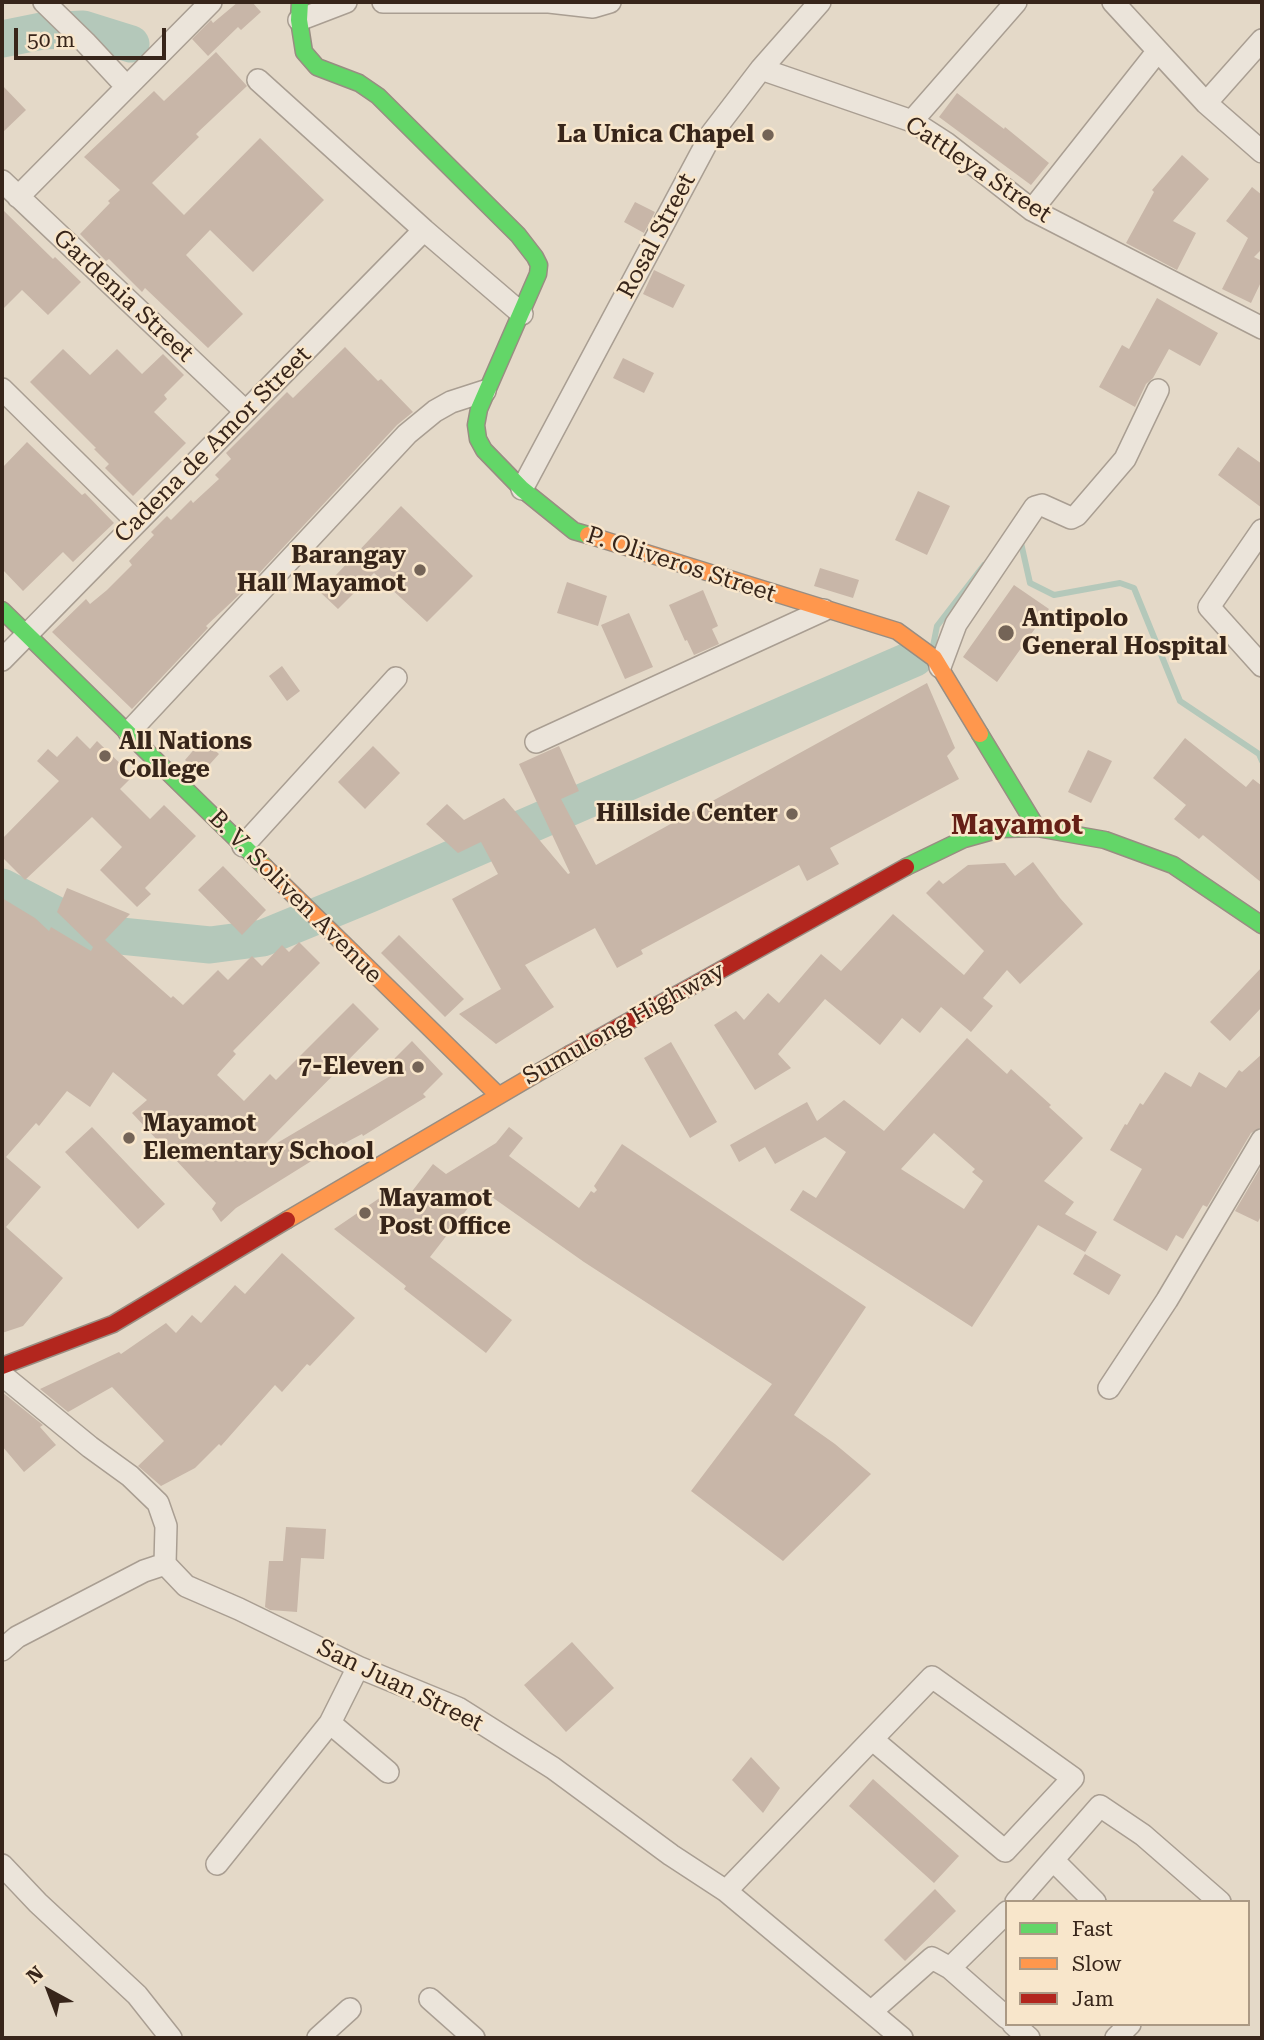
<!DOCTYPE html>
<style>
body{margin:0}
#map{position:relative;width:1264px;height:2040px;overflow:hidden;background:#e4d9c8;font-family:"Roboto Serif",serif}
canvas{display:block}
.frame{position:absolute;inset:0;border:4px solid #37251a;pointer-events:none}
.legend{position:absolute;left:1005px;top:1900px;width:245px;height:126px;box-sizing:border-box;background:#f8e6cb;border:2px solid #ab9984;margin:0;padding:9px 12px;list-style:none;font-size:21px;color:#37251a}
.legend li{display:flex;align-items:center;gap:14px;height:35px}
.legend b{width:35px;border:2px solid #ab9984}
.north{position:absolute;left:14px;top:1956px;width:70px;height:70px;-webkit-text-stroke:5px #f8e6cb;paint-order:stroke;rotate:319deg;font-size:19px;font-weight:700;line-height:28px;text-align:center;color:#37251a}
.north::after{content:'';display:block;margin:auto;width:24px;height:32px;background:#37251a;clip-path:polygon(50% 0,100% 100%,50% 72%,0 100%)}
.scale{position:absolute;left:14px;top:28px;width:152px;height:32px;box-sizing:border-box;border:4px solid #37251a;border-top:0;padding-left:9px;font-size:21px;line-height:24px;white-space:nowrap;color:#37251a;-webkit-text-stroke:5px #f8e6cb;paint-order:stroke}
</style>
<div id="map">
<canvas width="1264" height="2040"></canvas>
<div class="frame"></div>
<ul class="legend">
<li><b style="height:9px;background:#63d668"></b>Fast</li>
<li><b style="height:9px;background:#ff974d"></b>Slow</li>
<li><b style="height:9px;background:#b3261e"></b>Jam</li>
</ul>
<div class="north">N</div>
<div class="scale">50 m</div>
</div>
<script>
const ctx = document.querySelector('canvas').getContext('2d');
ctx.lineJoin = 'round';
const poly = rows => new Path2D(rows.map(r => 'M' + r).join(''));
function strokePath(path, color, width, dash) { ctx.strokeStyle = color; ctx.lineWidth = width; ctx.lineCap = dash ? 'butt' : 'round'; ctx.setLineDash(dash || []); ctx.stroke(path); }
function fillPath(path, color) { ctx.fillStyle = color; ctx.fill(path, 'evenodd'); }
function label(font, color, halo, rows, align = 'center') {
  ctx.font = font + ' "Roboto Serif",serif'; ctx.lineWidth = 5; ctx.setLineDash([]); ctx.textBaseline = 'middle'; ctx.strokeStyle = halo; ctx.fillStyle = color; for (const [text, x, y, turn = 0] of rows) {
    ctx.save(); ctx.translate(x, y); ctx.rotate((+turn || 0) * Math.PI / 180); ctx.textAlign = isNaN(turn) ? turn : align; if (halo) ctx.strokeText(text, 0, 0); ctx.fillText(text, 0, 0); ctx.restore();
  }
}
const stream = poly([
 [1021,543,1030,583,1054,595,1120,583,1134,588,1180,701,1259,754,1262,761],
 [933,646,937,626,984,565]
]);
const river = poly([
 [2,39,42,31,83,29,131,44],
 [2,887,91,933,210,945,263,938,370,894,915,658]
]);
const building = poly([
 [238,2,252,2,261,12,241,30,238,27,208,56,192,39,211,20,213,23],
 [216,52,247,86,196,134,199,137,152,183,184,215,260,138,324,200,253,272,210,230,186,255,243,314,208,348,145,288,142,292,109,259,106,261,80,234,110,203,108,201,120,190,84,157,154,91,164,101],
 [2,85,26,110,2,133],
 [957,93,1004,129,1005,127,1049,163,1031,185,939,117],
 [1182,155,1209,179,1173,221,1196,233,1177,270,1126,243,1154,192,1152,190],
 [1252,187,1262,195,1262,249,1254,257,1262,261,1262,280,1251,303,1222,289,1248,238,1226,221],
 [635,202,655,212,644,233,624,222],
 [2,209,53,259,55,257,81,282,48,315,22,290,2,310],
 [654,270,685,285,673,308,643,294],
 [1157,298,1218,333,1200,366,1169,349,1153,378,1146,384,1135,407,1099,387,1122,345,1129,349],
 [345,347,378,381,381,379,413,412,397,425,238,596,206,626,208,628,132,709,52,632,86,599,90,604,107,590,132,565,129,561,154,535,151,532,167,516,171,520,191,500,193,503,219,479,215,475,231,459,226,453,287,392,293,398],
 [63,349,90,375,117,349,142,374,163,354,184,375,164,395,167,399,154,412,186,443,133,496,105,468,109,464,94,449,96,448,30,382],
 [623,358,654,373,644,393,613,378],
 [27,442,82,495,85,493,114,523,73,562,63,552,23,591,2,569,2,468],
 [1238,447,1262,464,1262,508,1218,475],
 [918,491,950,506,927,555,895,540],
 [401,506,473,576,427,622,374,573,338,609,320,592],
 [820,568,859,580,853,598,814,586],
 [567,582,607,596,598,626,557,613],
 [1014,585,1049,609,997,682,963,657],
 [703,590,718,626,712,629,719,644,694,655,687,640,685,641,669,605],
 [629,613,653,667,625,679,601,625],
 [282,666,300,691,287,701,269,676],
 [927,683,955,748,947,756,959,779,830,848,839,864,807,881,799,865,641,950,643,954,617,968,595,928,525,965,554,1007,496,1044,459,1014,501,989,452,899,498,874,481,842,458,853,426,824,447,804,464,820,504,798,568,874,570,873,519,764,559,746,579,791,561,799,596,865],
 [77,736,90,749,97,741,133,776,120,789,150,819,164,805,196,836,145,888,151,894,137,907,100,870,122,847,92,817,25,880,2,857,2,839,59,781,37,761,48,749,57,757],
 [1185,738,1246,787,1253,779,1262,786,1262,883,1203,835,1199,839,1174,819,1186,805,1153,778],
 [203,739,219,754,201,774,185,760],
 [373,746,400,773,365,809,338,782],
 [1088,750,1112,761,1091,803,1068,792],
 [1033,862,1060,898,1083,924,1020,984,1007,970,983,998,993,1006,971,1032,941,1007,920,1033,902,1018,880,1045,825,999,778,1054,791,1068,755,1090,714,1025,736,1011,744,1020,768,993,779,1003,821,954,841,971,893,914,964,975,984,951,926,893,939,880,943,884,968,865,1005,863,1015,876],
 [223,866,266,910,242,935,198,890],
 [67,888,130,914,105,940,171,998,173,996,183,1005,218,970,228,980,252,956,262,966,282,945,289,952,299,942,320,963,233,1051,236,1054,217,1075,244,1101,270,1074,276,1080,353,1003,379,1029,260,1149,262,1152,402,1069,393,1060,412,1041,443,1074,423,1094,426,1097,363,1136,362,1134,343,1144,342,1142,236,1208,221,1222,212,1209,216,1203,132,1113,147,1100,113,1072,90,1107,67,1091,39,1126,36,1123,6,1157,41,1187,6,1227,63,1278,23,1326,2,1333,2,898,35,918,49,931,51,927,91,951,93,947,57,912],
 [399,935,464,999,445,1017,381,953],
 [1262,967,1262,1007,1230,1041,1210,1022],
 [967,1038,1007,1074,1011,1069,1051,1105,1049,1107,1083,1138,1044,1181,1074,1202,1065,1214,1097,1232,1085,1252,1038,1225,972,1327,790,1210,803,1190,816,1198,846,1152,825,1137,775,1164,765,1147,739,1162,730,1145,807,1102,817,1121,844,1100,884,1131],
 [934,1133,975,1169,972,1172,983,1181,964,1209,901,1169],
 [671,1042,717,1122,690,1138,644,1058],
 [1262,1054,1262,1127,1251,1133,1207,1207,1203,1205,1183,1239,1176,1235,1167,1251,1113,1220,1142,1169,1110,1150,1125,1124,1127,1125,1140,1103,1143,1105,1165,1072,1191,1087,1199,1072,1226,1088,1239,1070,1242,1072],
 [92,1127,165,1204,138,1229,65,1152],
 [509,1127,523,1138,509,1156,579,1208,591,1191,594,1193,597,1190,594,1186,622,1144,866,1307,794,1415,835,1444,871,1474,783,1561,691,1491,772,1384,584,1262,482,1190,430,1257,512,1320,486,1353,404,1289,406,1286,334,1229,384,1195,400,1207,433,1164,446,1174,496,1143],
 [1262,1165,1262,1214,1258,1222,1235,1211],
 [282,1253,355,1318,310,1366,307,1364,282,1392,275,1385,221,1446,219,1444,195,1468,161,1486,138,1466,164,1441,112,1387,68,1412,40,1389,119,1352,121,1354,166,1323,176,1333,192,1315,201,1323,235,1285,245,1294],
 [1085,1254,1121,1275,1109,1295,1073,1274],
 [2,1392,43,1425,40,1427,56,1445,24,1472,2,1446],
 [286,1527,326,1529,324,1559,301,1558,297,1612,270,1610,265,1607,269,1561,283,1561],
 [572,1642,614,1688,566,1732,524,1685],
 [751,1757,780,1788,763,1813,732,1780],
 [873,1779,959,1856,934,1883,849,1806],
 [935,1889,956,1911,905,1961,884,1940]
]);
const street = poly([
 [44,2,85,42,126,86],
 [383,2,549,2,593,7,610,2],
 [1113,2,1206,103,1262,152],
 [299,20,346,2],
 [761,69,912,121,946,143,1032,210,1262,328],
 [258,80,424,230,522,314],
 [1206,103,1262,40],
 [912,121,1016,2],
 [2,181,245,411],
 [18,197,211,2],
 [1032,210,1157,52],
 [2,389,136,521],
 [522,489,712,133,761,69,820,2],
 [1262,530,1209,607,1262,666],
 [2,660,424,230],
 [940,667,956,624,1035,507,1042,505,1071,518,1077,515,1125,459,1158,390],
 [129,732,407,434,435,411,451,402,485,391],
 [536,742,824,610],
 [243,846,396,678],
 [2,1375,90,1447,130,1476,158,1503,166,1526,165,1564,186,1586,239,1609,358,1667,458,1708,553,1768,671,1855,726,1891,902,2038],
 [1109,1388,1167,1300,1262,1140],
 [2,1650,17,1637,144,1571,165,1564],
 [330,1723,388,1772],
 [1053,1860,1095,1902],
 [217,1864,330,1723,358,1667],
 [2,1865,38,1903,137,1995,171,2038],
 [726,1891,932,1677,1073,1778,1005,1851,873,1740],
 [1016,1902,1100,1806,1143,1835,1220,1902],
 [950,1968,1007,1912],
 [430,1999,474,2038],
 [872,2011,932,1958,950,1968,1007,2018],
 [1013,2024,1029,2038],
 [318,2038,350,2009],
 [1116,2038,1130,2024]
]);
const fast = poly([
 [300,2,299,20,304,52,317,67,359,83,378,96,518,235,535,257,539,265,538,274,479,409,476,425,478,439,484,450,522,489,574,531,588,535],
 [2,610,265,867],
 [980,734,1037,828],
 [906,867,964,839,1000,829,1037,828,1105,840,1173,865,1262,925]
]);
const slow = poly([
 [588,535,897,631,934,658,980,734],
 [265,867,498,1095],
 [287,1220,570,1054]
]);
const jam = poly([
 [570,1054,906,867],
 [2,1366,113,1324,287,1220]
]);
const markers = [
 [768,135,7,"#746457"],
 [420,570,7,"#746457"],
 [1006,633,9,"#746457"],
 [105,756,7,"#746457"],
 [792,814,7,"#746457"],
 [418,1067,7,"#746457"],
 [129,1138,7,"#746457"],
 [365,1213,7,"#746457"]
];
const poiNames = [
 ["La Unica Chapel",754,135],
 ["Barangay",406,556],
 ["Hall Mayamot",406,584],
 ["Antipolo",1022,619,"left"],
 ["General Hospital",1022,647,"left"],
 ["All Nations",119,742,"left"],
 ["College",119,770,"left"],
 ["Hillside Center",778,814],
 ["7-Eleven",404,1067],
 ["Mayamot",143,1124,"left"],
 ["Elementary School",143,1152,"left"],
 ["Mayamot",379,1199,"left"],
 ["Post Office",379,1227,"left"]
];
const streetNames = [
 ["Cattleya Street",978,170,34],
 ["Rosal Street",657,236,-62],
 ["Gardenia Street",123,296,43],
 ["Cadena de Amor Street",213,445,-45],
 ["P. Oliveros Street",681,565,18],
 ["B. V. Soliven Avenue",295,897,45],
 ["Sumulong Highway",624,1024,-29],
 ["San Juan Street",400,1686,26]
];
const quarterNames = [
 ["Mayamot",1017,826]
];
strokePath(stream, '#b4c8ba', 6);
strokePath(river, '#b4c8ba', 37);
fillPath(building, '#c8b6a8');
strokePath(street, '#a99e92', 24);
strokePath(fast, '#988d82', 19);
strokePath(slow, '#988d82', 19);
strokePath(jam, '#988d82', 19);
strokePath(street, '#ebe4da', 21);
strokePath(fast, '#63d668', 16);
strokePath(slow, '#ff974d', 16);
strokePath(jam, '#b3261e', 16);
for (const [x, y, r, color] of markers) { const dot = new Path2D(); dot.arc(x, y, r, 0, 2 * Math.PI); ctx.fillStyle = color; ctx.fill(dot); strokePath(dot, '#f8e6cb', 2.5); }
label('bold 24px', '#37251a', '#f8e6cb', poiNames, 'right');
label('24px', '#37251a', '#f8e6cb', streetNames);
label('bold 28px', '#661f16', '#f8e6cb', quarterNames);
</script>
